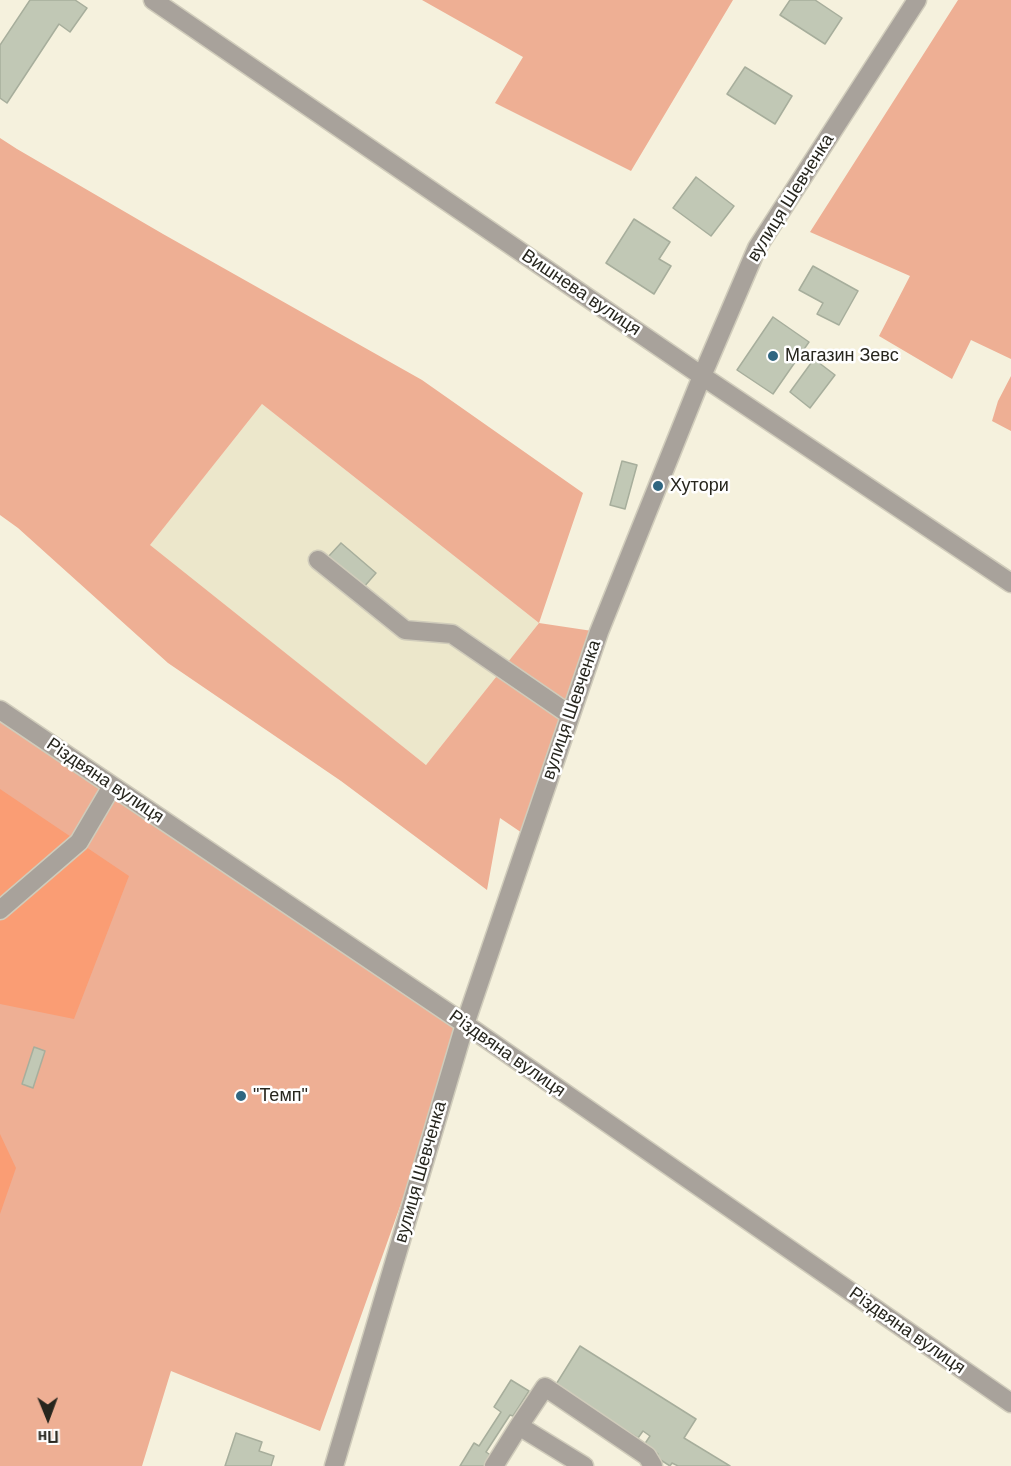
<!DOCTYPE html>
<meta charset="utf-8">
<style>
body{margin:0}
#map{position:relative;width:1011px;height:1466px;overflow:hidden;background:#f5f1dd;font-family:Arial,sans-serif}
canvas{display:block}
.north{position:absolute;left:18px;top:1388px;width:60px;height:60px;-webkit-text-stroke:4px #fff;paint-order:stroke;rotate:179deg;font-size:16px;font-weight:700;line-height:24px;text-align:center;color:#27261e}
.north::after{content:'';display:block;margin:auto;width:21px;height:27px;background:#27261e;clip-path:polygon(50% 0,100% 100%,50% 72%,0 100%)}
</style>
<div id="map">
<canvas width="1011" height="1466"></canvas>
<div class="north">Пн</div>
</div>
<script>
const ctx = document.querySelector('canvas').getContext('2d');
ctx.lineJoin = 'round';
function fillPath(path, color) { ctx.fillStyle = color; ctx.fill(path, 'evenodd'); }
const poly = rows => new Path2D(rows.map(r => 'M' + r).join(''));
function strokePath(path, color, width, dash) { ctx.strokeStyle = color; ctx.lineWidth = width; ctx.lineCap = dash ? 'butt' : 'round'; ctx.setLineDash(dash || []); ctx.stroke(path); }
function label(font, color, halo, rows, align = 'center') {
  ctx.font = font + ' Arial,sans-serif'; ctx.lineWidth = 5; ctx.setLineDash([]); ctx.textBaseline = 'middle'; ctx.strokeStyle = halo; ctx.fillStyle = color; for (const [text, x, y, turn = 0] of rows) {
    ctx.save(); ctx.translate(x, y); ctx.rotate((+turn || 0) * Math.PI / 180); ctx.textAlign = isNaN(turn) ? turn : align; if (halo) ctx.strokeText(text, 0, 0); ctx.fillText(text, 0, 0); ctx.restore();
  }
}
const built = poly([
 [262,404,539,623,426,765,149,546]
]);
const green = poly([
 [422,0,733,0,631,171,495,103,523,57],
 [958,0,1011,0,1011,359,971,340,952,379,879,336,910,276,810,232],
 [0,138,17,149,163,234,422,380,583,493,539,623,599,632,528,837,500,818,487,890,341,781,168,663,18,528,0,515],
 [262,404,539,623,426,765,150,545],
 [1011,376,1011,431,992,421,998,401],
 [0,710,465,1024,320,1431,171,1371,142,1466,0,1466]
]);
const forest = poly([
 [0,789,129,876,74,1019,0,1004],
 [0,1134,16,1168,0,1214]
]);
const building = poly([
 [30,0,75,0,87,8,70,32,59,24,7,103,0,98,0,45,30,0],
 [790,0,815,0,842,18,825,44,780,15,790,0],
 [745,67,792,96,775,124,727,94,745,67],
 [696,177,734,206,711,236,673,208,696,177],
 [634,219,670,242,659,259,671,266,654,294,606,263,634,219],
 [813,266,858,291,839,325,817,314,823,303,799,290,813,266],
 [773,317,809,342,773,394,737,370,773,317],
 [814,359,835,375,810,408,790,392,814,359],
 [622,461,637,465,625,509,610,505,622,461],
 [341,543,376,573,363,588,328,557,341,543],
 [34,1047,45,1051,33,1088,22,1084,34,1047],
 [580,1346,696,1419,684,1438,730,1466,678,1466,672,1463,670,1466,656,1457,658,1454,644,1445,650,1436,643,1431,638,1438,555,1386,580,1346],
 [511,1380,529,1391,513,1416,510,1415,486,1452,492,1456,485,1466,460,1466,474,1443,479,1446,501,1412,494,1407,511,1380],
 [236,1433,262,1442,259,1451,274,1456,271,1466,225,1466,236,1433]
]);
const minor = poly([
 [153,0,702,376,1011,583],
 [318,560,405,630,452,634,570,715],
 [0,710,465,1024,1011,1403],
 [0,910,79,842,112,786],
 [519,1426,545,1387,647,1456,653,1466],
 [334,1466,465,1024,599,632,702,376,757,248,917,0],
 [494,1466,519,1426,584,1466]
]);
const markers = [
 [773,356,6,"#2f6681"],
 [658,486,6,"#2f6681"],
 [241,1096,6,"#2f6681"]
];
const streetNames = [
 ["вулиця Шевченка",791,198,-58],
 ["Вишнева вулиця",581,293,34],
 ["вулиця Шевченка",572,710,-71],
 ["Різдвяна вулиця",105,781,34],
 ["Різдвяна вулиця",507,1054,35],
 ["вулиця Шевченка",421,1172,-74],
 ["Різдвяна вулиця",907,1331,35]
];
const poiNames = [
 ["Магазин Зевс",785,356],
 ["Хутори",670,486],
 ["\"Темп\"",253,1096]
];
fillPath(built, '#ece7cb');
fillPath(green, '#eeaf94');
fillPath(forest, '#fa9d74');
fillPath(building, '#c1c8b5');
strokePath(building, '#a7ae9c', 1.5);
strokePath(minor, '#d0ccbb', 21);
strokePath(minor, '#a8a29b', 18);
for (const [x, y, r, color] of markers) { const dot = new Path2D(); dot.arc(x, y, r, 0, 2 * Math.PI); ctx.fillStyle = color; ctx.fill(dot); strokePath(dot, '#fff', 2); }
label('18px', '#27261e', '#fff', streetNames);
label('18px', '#27261e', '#fff', poiNames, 'left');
</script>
